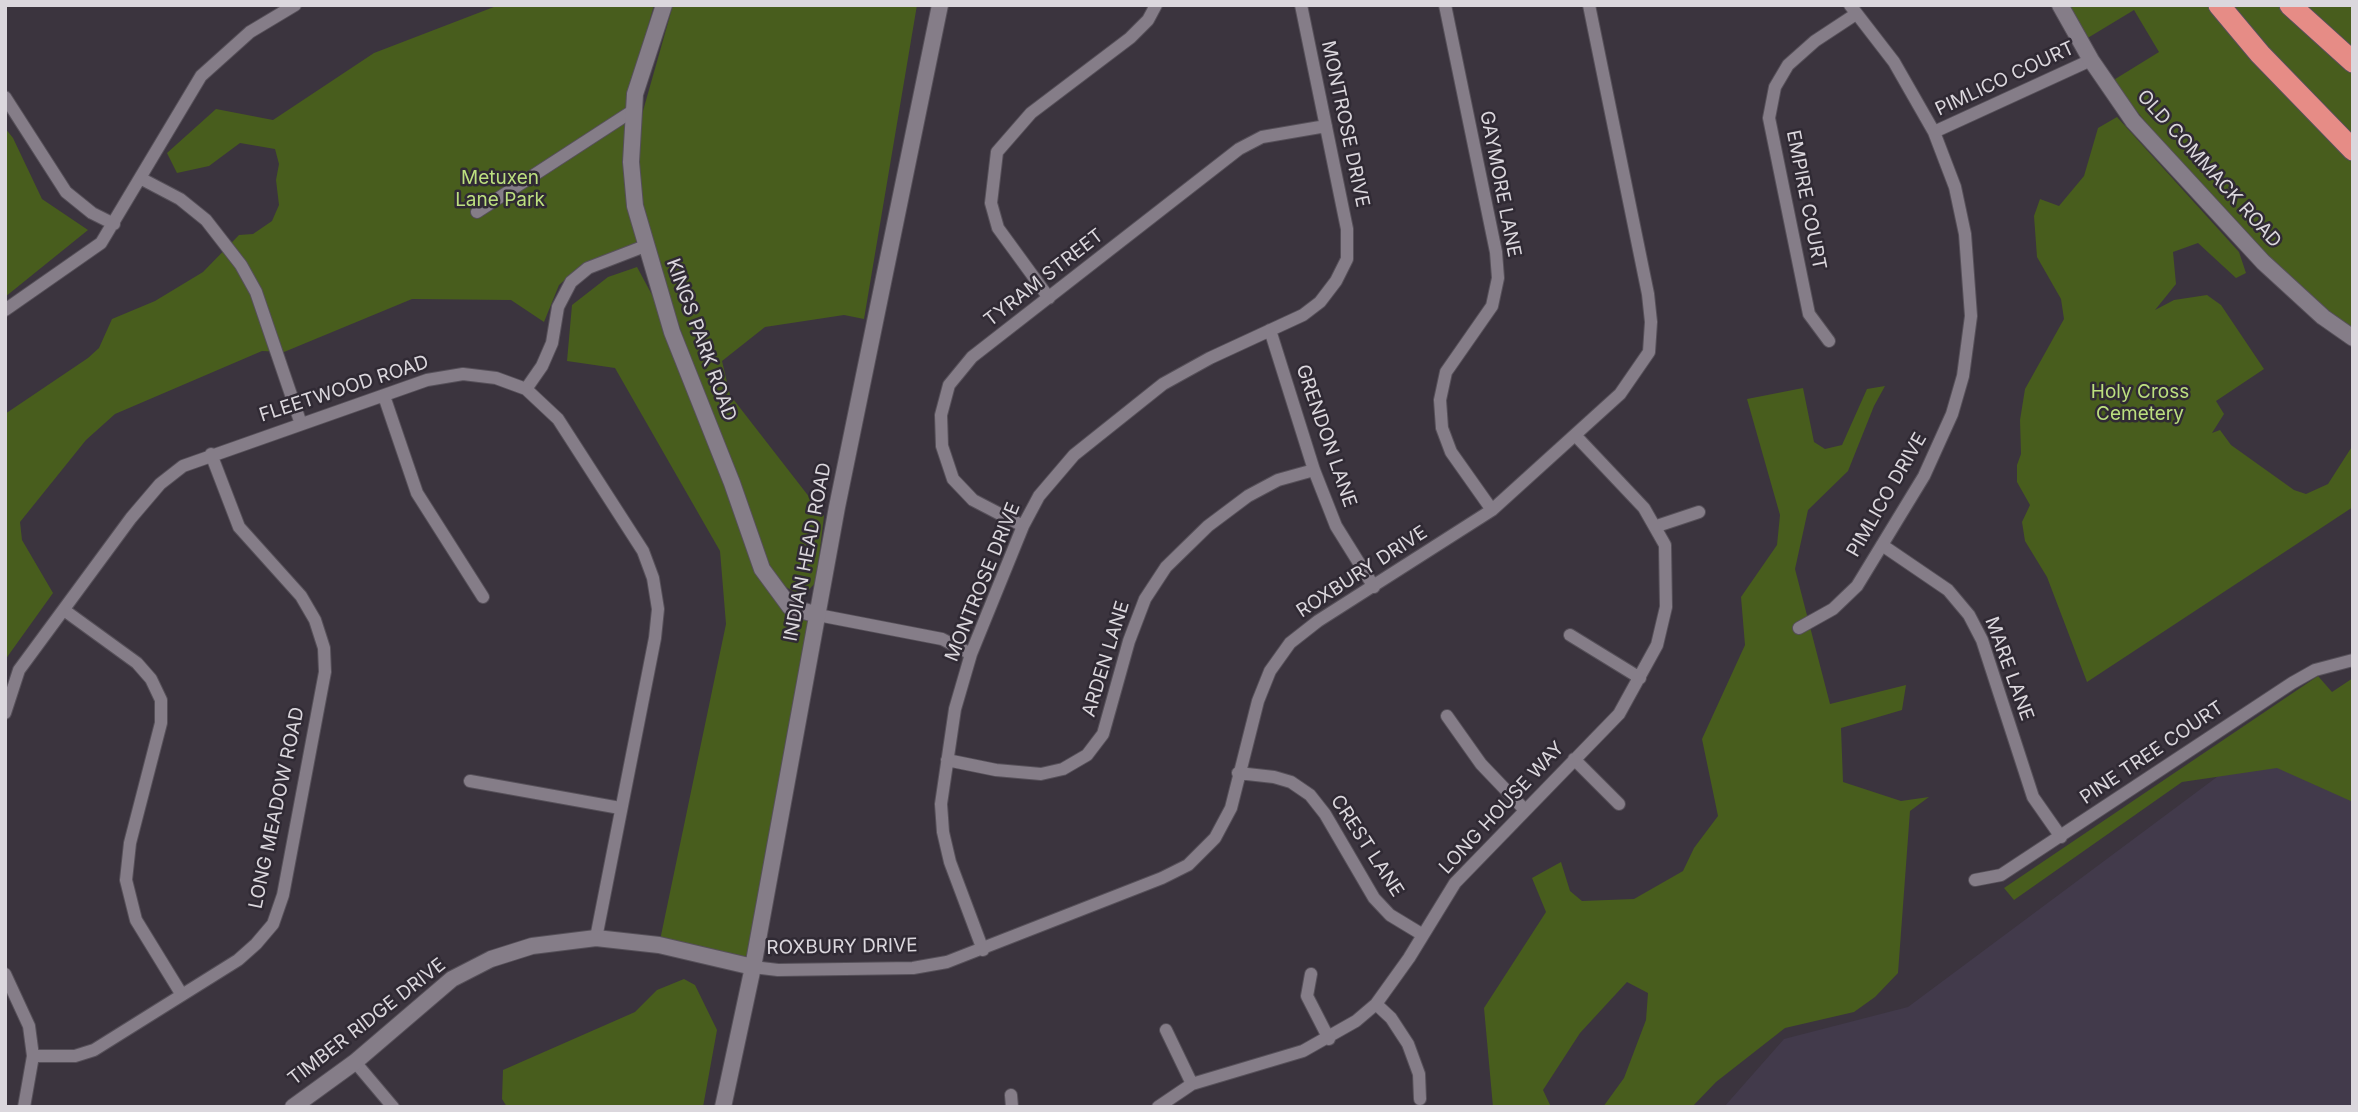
<!DOCTYPE html>
<style>
body{margin:0}
#map{position:relative;width:2358px;height:1112px;overflow:hidden;background:#3b343e;font-family:Inter,sans-serif}
canvas{display:block}
.frame{position:absolute;inset:0;border:7px solid #dbd7dd;pointer-events:none}
</style>
<div id="map">
<canvas width="2358" height="1112"></canvas>
<div class="frame"></div>
</div>
<script>
const ctx = document.querySelector('canvas').getContext('2d');
ctx.lineJoin = 'round';
function fillPath(path, color) { ctx.fillStyle = color; ctx.fill(path, 'evenodd'); }
const poly = rows => new Path2D(rows.map(r => 'M' + r).join(''));
function strokePath(path, color, width, dash) { ctx.strokeStyle = color; ctx.lineWidth = width; ctx.lineCap = dash ? 'butt' : 'round'; ctx.setLineDash(dash || []); ctx.stroke(path); }
function label(font, color, halo, rows, align = 'center') {
  ctx.font = font + ' Inter,sans-serif'; ctx.lineWidth = 5; ctx.setLineDash([]); ctx.textBaseline = 'middle'; ctx.strokeStyle = halo; ctx.fillStyle = color; for (const [text, x, y, turn = 0] of rows) {
    ctx.save(); ctx.translate(x, y); ctx.rotate((+turn || 0) * Math.PI / 180); ctx.textAlign = isNaN(turn) ? turn : align; if (halo) ctx.strokeText(text, 0, 0); ctx.fillText(text, 0, 0); ctx.restore();
  }
}
const industrial = poly([
 [2323,698,2353,740,2353,1107,1724,1107,1784,1039,1908,1007]
]);
const green = poly([
 [499,5,654,5,630,90,640,243,580,266,559,285,544,322,511,300,412,299,284,352,262,351,115,414,86,440,20,522,22,540,53,593,5,660,5,414,88,358,99,348,112,319,155,301,203,272,239,235,253,234,272,221,279,205,276,180,279,164,275,149,240,143,209,166,177,173,167,153,216,109,273,120,374,53],
 [673,5,917,5,864,319,844,315,765,327,722,361,730,395,824,516,816,582,803,596,782,585,770,568,719,438,651,246,638,187,641,118],
 [2064,5,2211,5,2353,155,2353,334,2295,284,2153,131,2112,81,2159,52,2134,10,2086,39],
 [2227,5,2284,5,2353,68,2353,137],
 [2303,5,2353,5,2353,52],
 [2117,117,2239,252,2246,273,2236,278,2198,243,2173,252,2176,284,2155,310,2174,300,2207,295,2221,305,2264,369,2216,401,2224,414,2212,433,2220,430,2231,445,2294,490,2306,494,2328,484,2353,445,2353,507,2087,682,2047,577,2025,541,2022,522,2030,505,2017,482,2017,465,2021,454,2020,420,2025,389,2064,319,2061,299,2037,257,2034,216,2040,199,2059,206,2084,176,2098,128],
 [5,128,13,138,42,199,88,230,5,297],
 [637,267,672,332,778,592,818,615,753,967,659,945,726,624,720,551,615,368,567,361,572,305,608,277],
 [1885,386,1874,406,1848,471,1808,510,1795,569,1830,704,1906,685,1902,710,1841,728,1843,782,1901,801,1929,797,1910,811,1898,973,1875,997,1854,1012,1785,1028,1716,1082,1692,1107,1603,1107,1624,1078,1646,1020,1648,993,1627,982,1580,1033,1543,1090,1551,1107,1493,1107,1484,1008,1546,912,1532,878,1561,862,1570,891,1582,901,1634,899,1683,871,1694,848,1718,816,1702,739,1745,645,1741,597,1777,545,1780,515,1747,399,1803,388,1814,442,1825,449,1842,445,1867,389],
 [2318,676,2332,692,2353,678,2353,802,2277,768,2182,782,2014,900,2004,888],
 [684,979,695,985,717,1030,703,1107,507,1107,502,1099,503,1070,635,1012,657,990]
]);
const street = poly([
 [1445,5,1496,252,1498,278,1492,306,1446,372,1440,400,1442,428,1451,452,1492,510],
 [5,97,66,192,92,213,114,224],
 [1934,132,2091,60],
 [140,178,180,199,206,220,241,265,256,292,301,424],
 [477,212,634,110],
 [1049,298,998,228,991,203,997,152,1031,113,1130,38,1148,20,1156,5],
 [5,310,101,243,201,76,250,32,295,5],
 [1270,330,1314,470,1336,526,1374,587],
 [1829,341,1809,314,1769,118,1775,87,1788,65,1815,41,1856,14],
 [526,389,542,366,552,343,558,307,571,282,588,268,645,246],
 [384,396,417,493,483,597],
 [1023,526,973,500,953,479,942,446,941,415,949,385,972,357,1239,149,1262,137,1326,126],
 [1657,526,1699,512],
 [1882,545,1948,590,1969,615,1982,640,2033,797,2061,837],
 [64,610,137,663,151,679,161,700,161,723,130,843,126,880,136,920,182,995],
 [818,615,942,639,971,654],
 [1799,628,1833,609,1857,586,1924,476,1952,414,1963,376,1971,316,1965,234,1955,187,1934,132,1894,62,1850,5],
 [1570,635,1640,678],
 [5,713,19,670,131,518,160,484,183,466,427,380,463,374,496,378,526,389,558,419,643,551,653,578,658,609,655,638,596,938],
 [1447,716,1481,764,1524,809],
 [1574,759,1619,804],
 [947,760,996,770,1041,774,1063,769,1087,755,1103,734,1129,641,1145,599,1166,567,1208,526,1248,496,1278,480,1314,470],
 [1238,773,1274,777,1291,782,1310,795,1325,814,1374,898,1390,915,1423,935],
 [470,781,620,808],
 [1975,880,2001,875,2292,683,2315,670,2353,660],
 [983,950,950,862,943,832,941,804,955,709,971,654,1023,526,1039,496,1074,455,1163,384,1210,358,1303,315,1320,302,1336,281,1347,259,1347,229,1301,5],
 [753,967,778,970,913,968,947,962,1162,878,1188,865,1215,838,1231,808,1258,701,1270,671,1290,643,1318,621,1492,510,1620,394,1649,352,1651,322,1648,294,1589,5],
 [5,974,29,1026,33,1056,24,1107],
 [1311,974,1307,996,1329,1039],
 [1376,1004,1391,1018,1408,1044,1419,1074,1420,1099],
 [1166,1030,1192,1084],
 [33,1056,75,1056,94,1050,238,960,256,944,273,924,283,895,325,672,324,648,315,620,301,596,239,527,211,454],
 [355,1062,393,1107],
 [1011,1095,1012,1107],
 [1158,1107,1192,1084,1303,1051,1356,1021,1376,1004,1409,958,1455,883,1619,714,1657,645,1666,607,1665,545,1644,508,1575,435]
]);
const secondary = poly([
 [664,5,635,94,631,162,635,206,672,332,732,483,762,569,790,607,818,615],
 [2060,5,2091,60,2133,121,2263,262,2323,317,2353,338],
 [293,1107,355,1062,452,979,491,959,532,946,596,938,659,945,753,967],
 [723,1107,753,967,837,507,940,5]
]);
const highway = poly([
 [2219,5,2260,54,2353,150],
 [2290,5,2353,62]
]);
const streetNames = [
 ["PIMLICO COURT",2005,79,-25],
 ["MONTROSE DRIVE",1345,124,78],
 ["OLD COMMACK ROAD",2209,169,48],
 ["GAYMORE LANE",1500,184,79],
 ["EMPIRE COURT",1806,200,79],
 ["TYRAM STREET",1044,278,-38],
 ["KINGS PARK ROAD",701,340,70],
 ["FLEETWOOD ROAD",344,389,-18],
 ["GRENDON LANE",1326,436,71],
 ["PIMLICO DRIVE",1887,495,-60],
 ["INDIAN HEAD ROAD",808,552,-79],
 ["ROXBURY DRIVE",1362,572,-33],
 ["MONTROSE DRIVE",983,582,-68],
 ["ARDEN LANE",1106,659,-73],
 ["MARE LANE",2009,669,70],
 ["PINE TREE COURT",2152,753,-34],
 ["LONG MEADOW ROAD",277,808,-78],
 ["LONG HOUSE WAY",1502,808,-47],
 ["CREST LANE",1367,846,57],
 ["ROXBURY DRIVE",842,947,-1],
 ["TIMBER RIDGE DRIVE",367,1022,-38]
];
const parkNames = [
 ["Metuxen",500,178],
 ["Lane Park",500,200],
 ["Holy Cross",2140,392],
 ["Cemetery",2140,414]
];
fillPath(industrial, '#423a4b');
fillPath(green, '#485d1d');
strokePath(street, '#565059', 14);
strokePath(secondary, '#565059', 18);
strokePath(highway, '#565059', 23);
strokePath(street, '#857d88', 12);
strokePath(secondary, '#857d88', 16);
strokePath(highway, '#e68c86', 21);
label('19px', '#dbd7dd', '#302a34', streetNames);
label('19px', '#bcdf7f', '#302a34', parkNames);
</script>
